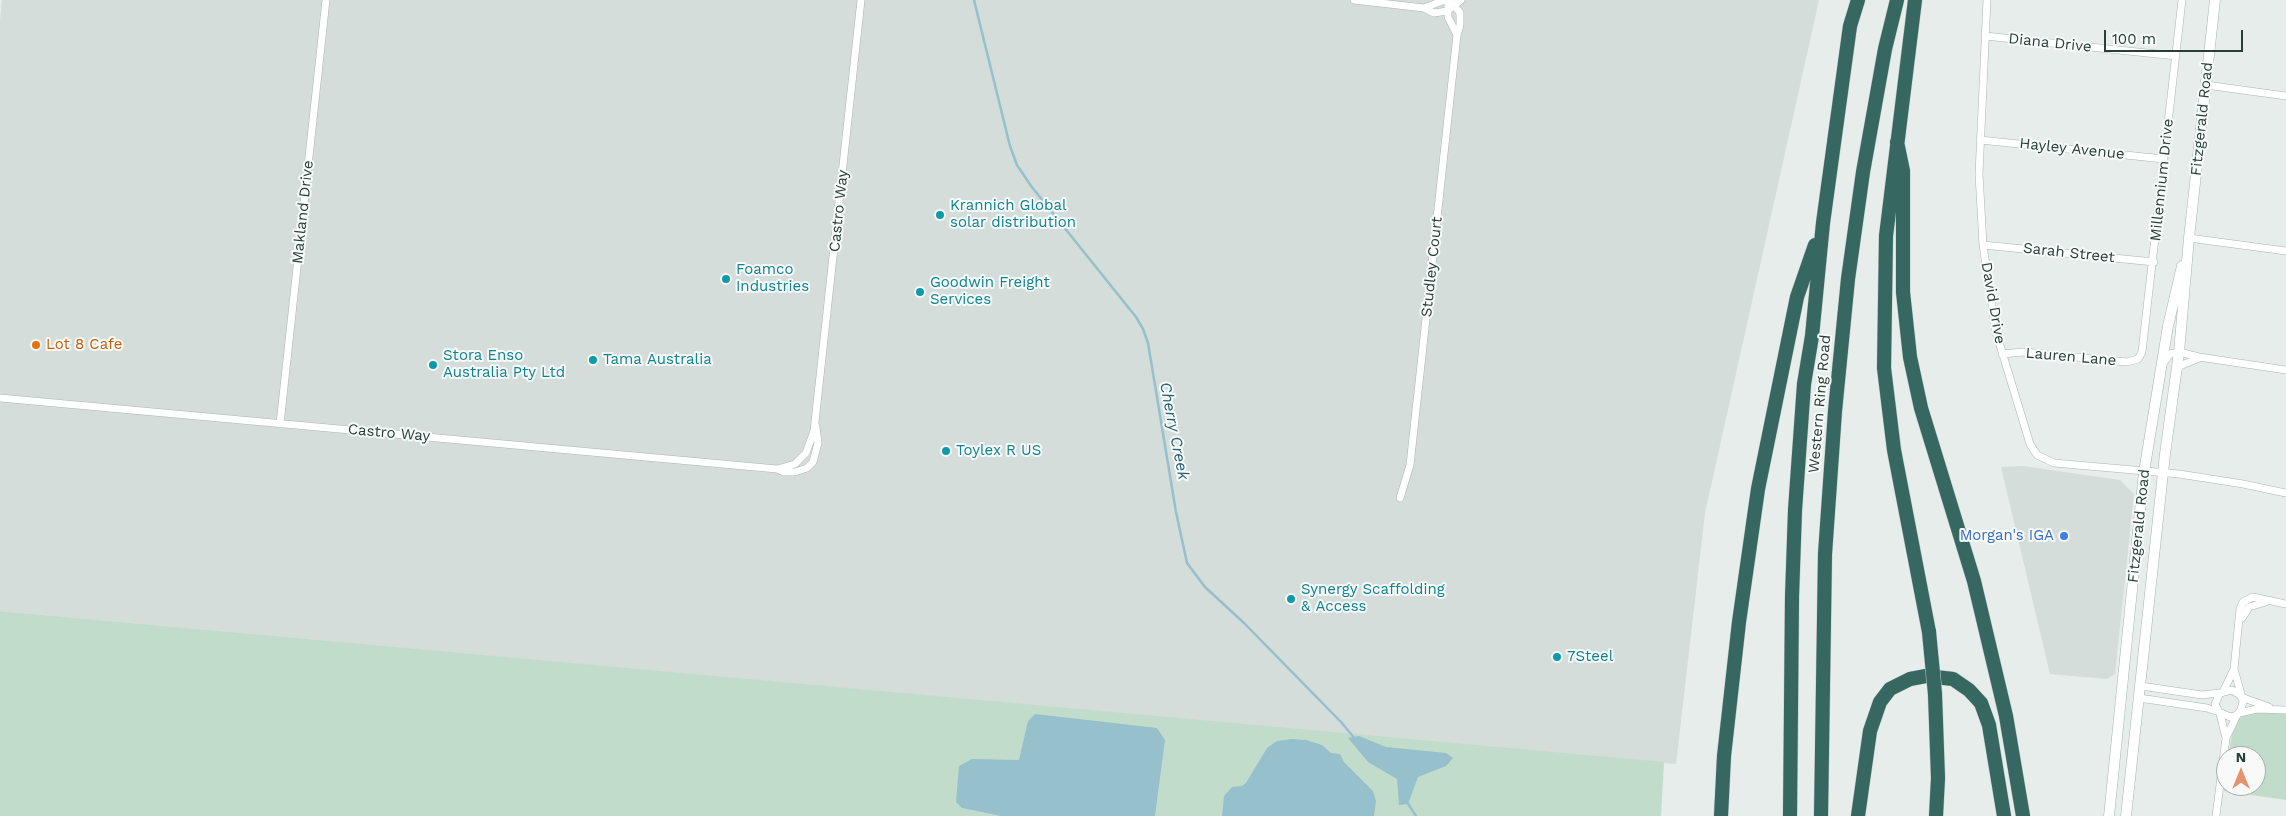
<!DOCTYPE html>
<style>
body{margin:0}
#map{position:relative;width:2286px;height:816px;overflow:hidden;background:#e6edeb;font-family:"Work Sans",sans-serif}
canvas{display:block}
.north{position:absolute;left:2216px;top:746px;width:50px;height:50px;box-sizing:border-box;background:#f7faf9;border:1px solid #a4afac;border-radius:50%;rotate:0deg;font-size:14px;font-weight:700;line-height:20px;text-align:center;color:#273e39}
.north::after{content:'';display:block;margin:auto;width:18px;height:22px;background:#e4936e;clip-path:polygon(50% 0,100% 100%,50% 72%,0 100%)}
.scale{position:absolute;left:2104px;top:30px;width:139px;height:22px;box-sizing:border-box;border:2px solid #273e39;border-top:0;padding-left:6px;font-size:15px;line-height:18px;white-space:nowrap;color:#273e39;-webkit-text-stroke:4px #f7faf9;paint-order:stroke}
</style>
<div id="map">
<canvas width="2286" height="816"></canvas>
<div class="north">N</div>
<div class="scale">100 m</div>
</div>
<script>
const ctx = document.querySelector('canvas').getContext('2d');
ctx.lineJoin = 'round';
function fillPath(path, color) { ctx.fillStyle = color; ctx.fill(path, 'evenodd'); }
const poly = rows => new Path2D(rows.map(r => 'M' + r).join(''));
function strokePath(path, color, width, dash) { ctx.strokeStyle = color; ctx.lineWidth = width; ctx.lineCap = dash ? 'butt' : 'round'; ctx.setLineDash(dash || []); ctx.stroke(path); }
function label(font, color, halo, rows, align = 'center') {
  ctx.font = font + ' "Work Sans",sans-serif'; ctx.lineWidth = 4; ctx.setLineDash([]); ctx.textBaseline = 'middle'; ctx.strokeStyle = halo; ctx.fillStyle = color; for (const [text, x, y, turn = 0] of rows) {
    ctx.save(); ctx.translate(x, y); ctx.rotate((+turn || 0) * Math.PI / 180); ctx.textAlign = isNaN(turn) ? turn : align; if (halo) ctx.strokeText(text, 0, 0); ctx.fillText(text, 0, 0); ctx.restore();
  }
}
const built = poly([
 [2,0,1819,0,1705,513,1676,764,0,611,0,20],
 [2023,466,2120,480,2134,494,2115,674,2107,679,2050,674,2001,467]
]);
const green = poly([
 [0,611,1664,762,1661,816,0,816],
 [2262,711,2286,714,2286,800,2224,791,2226,773,2226,786,2256,786,2256,756,2228,756,2232,735,2239,719,2244,714]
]);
const water = poly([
 [1035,714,1157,728,1165,740,1155,816,1001,816,962,808,956,802,959,766,972,759,1019,760,1028,721],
 [1359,736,1386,747,1446,753,1453,758,1446,766,1418,777,1408,804,1399,805,1397,779,1368,762,1348,738],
 [1292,739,1306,740,1322,745,1331,753,1340,754,1344,762,1373,791,1376,801,1374,816,1222,816,1224,796,1232,787,1242,786,1246,783,1267,748,1277,741]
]);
const stream = poly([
 [974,0,1010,146,1017,165,1031,186,1136,317,1143,329,1148,343,1176,512,1187,563,1205,587,1244,623,1341,722,1356,740],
 [1407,802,1416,816]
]);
const street = poly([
 [1354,0,1424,8,1434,13,1447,11,1461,0],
 [1448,0,1448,17,1457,35],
 [1987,0,1979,174,1983,245,1996,332,2030,444,2037,455,2054,463,2179,474,2243,484,2286,493],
 [1424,8,1445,0],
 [1985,36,2176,56],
 [2206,85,2286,96],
 [1980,140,2164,159],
 [2189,238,2286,251],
 [1983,245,2154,262],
 [2002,354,2024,352,2127,362,2138,359,2142,352,2182,0],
 [2163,364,2170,354,2179,352,2199,357,2286,370],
 [2176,370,2182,365,2199,358],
 [0,398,777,469,795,464,806,453,814,431,861,0],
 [280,424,326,0],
 [777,469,784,472,795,472,807,468,813,462,818,443,816,427],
 [1400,498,1410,465,1457,35,1460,25,1460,13,1450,0],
 [2242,618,2249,607,2266,602],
 [2234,669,2243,701,2241,710,2237,715,2230,717,2219,712,2215,704,2220,693,2232,690,2240,695],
 [2141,686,2202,695,2220,693],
 [2223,692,2234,669,2240,609,2243,602,2253,597,2286,604],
 [2241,697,2269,707],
 [2139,698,2207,708,2219,712],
 [2239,713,2257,709,2286,710],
 [2220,714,2226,738],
 [2216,816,2226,738,2237,715]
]);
const secondary = poly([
 [2109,816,2144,472,2168,326,2182,266],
 [2126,816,2165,454,2179,352,2189,238,2215,0]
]);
const highway = poly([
 [1915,0,1886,236,1884,368,1894,450,1929,632],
 [1897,142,1903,171,1903,292,1910,357,1921,408,1974,581,2006,716,2023,816],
 [1935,694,1938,778,1936,816],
 [1721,816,1724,756,1739,622,1758,489,1797,297,1815,245],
 [1790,816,1792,597,1795,510,1804,384,1812,336,1823,223,1850,26,1858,0],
 [1821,816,1825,554,1835,411,1848,279,1863,172,1885,49,1897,0],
 [1858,816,1870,731,1880,702,1890,689,1910,679,1926,676,1953,679,1969,690,1981,703,1989,725,2004,816]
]);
const highwayBridge = poly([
 [1929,632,1935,694]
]);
const markers = [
 [940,215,5,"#0f9aa8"],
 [726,279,5,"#0f9aa8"],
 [920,292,5,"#0f9aa8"],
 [36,345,5,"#e8710a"],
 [593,360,5,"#0f9aa8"],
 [433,365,5,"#0f9aa8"],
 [946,451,5,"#0f9aa8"],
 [2064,536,5,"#3f7fe0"],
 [1291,599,5,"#0f9aa8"],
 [1557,657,5,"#0f9aa8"]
];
const streetNames = [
 ["Diana Drive",2050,43,6],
 ["Fitzgerald Road",2202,119,-84],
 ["Hayley Avenue",2072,149,6],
 ["Millennium Drive",2162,180,-84],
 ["Castro Way",839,211,-84],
 ["Makland Drive",303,212,-84],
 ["Sarah Street",2069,253,6],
 ["Studley Court",1432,267,-84],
 ["David Drive",1993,303,80],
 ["Lauren Lane",2071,357,5],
 ["Western Ring Road",1820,404,-85],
 ["Castro Way",389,433,5],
 ["Fitzgerald Road",2139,526,-84]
];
const cultureNames = [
 ["Krannich Global",950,206],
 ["solar distribution",950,223],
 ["Foamco",736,270],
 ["Industries",736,287],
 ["Goodwin Freight",930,283],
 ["Services",930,300],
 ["Stora Enso",443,356],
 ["Australia Pty Ltd",443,373],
 ["Tama Australia",603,360],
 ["Toylex R US",956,451],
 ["Synergy Scaffolding",1301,590],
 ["& Access",1301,607],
 ["7Steel",1567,657]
];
const foodNames = [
 ["Lot 8 Cafe",46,345]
];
const shopNames = [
 ["Morgan's IGA",2054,536]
];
const waterNames = [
 ["Cherry Creek",1174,431,79]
];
fillPath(built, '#d4ddda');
fillPath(green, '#c2dccb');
fillPath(water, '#95c0cc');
strokePath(stream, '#95c0cc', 2.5);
strokePath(street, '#a9b5b2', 8);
strokePath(secondary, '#a3b5b0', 11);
strokePath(highway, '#c3c9c8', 15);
strokePath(street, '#fff', 7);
strokePath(secondary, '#fff', 10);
strokePath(highway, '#366760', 14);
strokePath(highwayBridge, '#c3c9c8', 15, []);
strokePath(highwayBridge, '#366760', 14);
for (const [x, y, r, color] of markers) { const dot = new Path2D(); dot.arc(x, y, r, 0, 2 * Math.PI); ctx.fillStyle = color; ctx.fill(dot); strokePath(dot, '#f7faf9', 2); }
label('15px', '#273e39', '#f7faf9', streetNames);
label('15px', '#0d838f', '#f7faf9', cultureNames, 'left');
label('15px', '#c56008', '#f7faf9', foodNames, 'left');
label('15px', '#366cbe', '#f7faf9', shopNames, 'right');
label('italic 16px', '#276274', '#f7faf9', waterNames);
</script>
